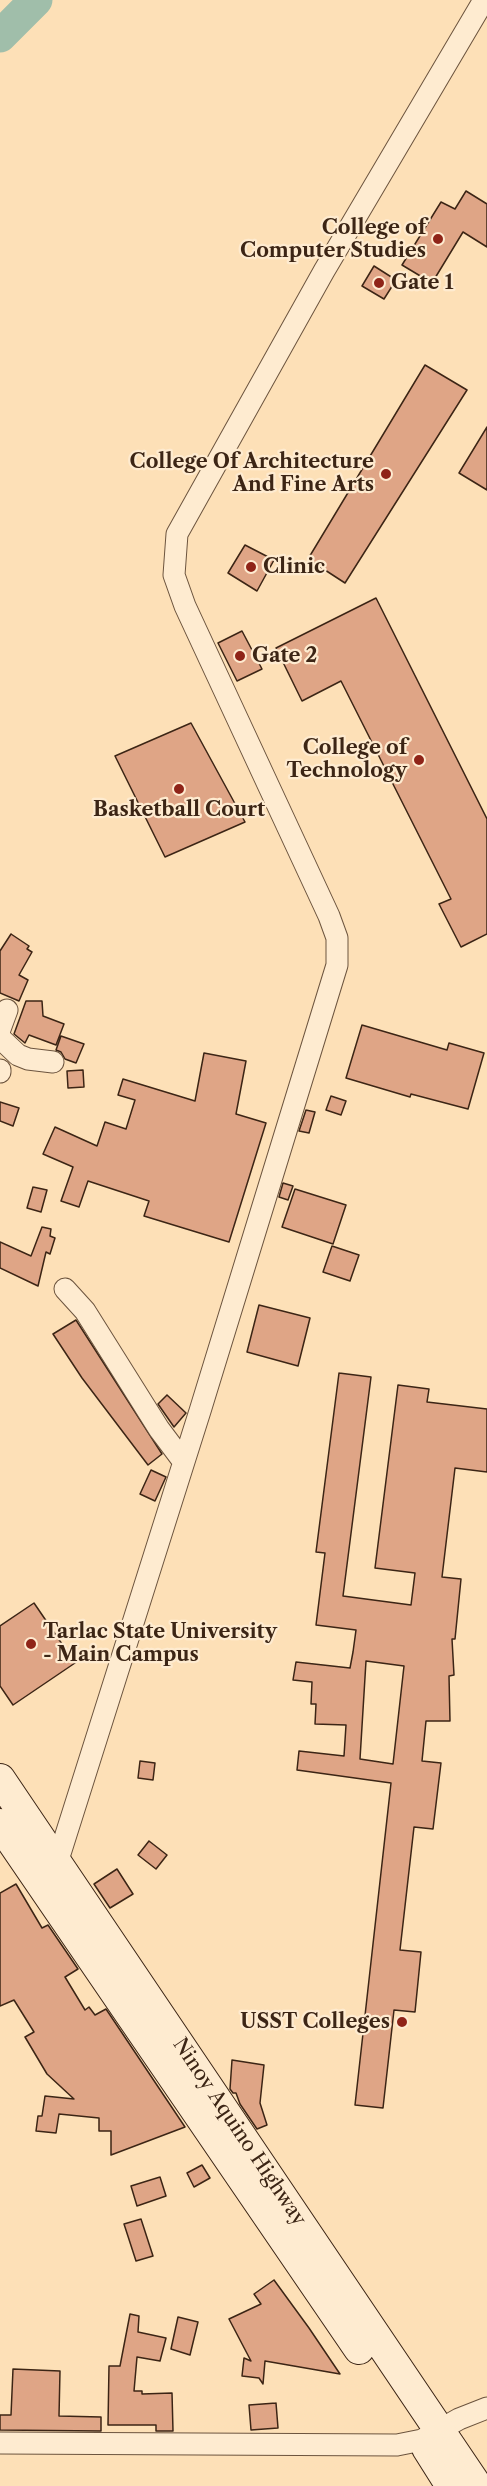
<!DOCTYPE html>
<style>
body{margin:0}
canvas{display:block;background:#fde0b7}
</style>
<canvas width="487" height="2486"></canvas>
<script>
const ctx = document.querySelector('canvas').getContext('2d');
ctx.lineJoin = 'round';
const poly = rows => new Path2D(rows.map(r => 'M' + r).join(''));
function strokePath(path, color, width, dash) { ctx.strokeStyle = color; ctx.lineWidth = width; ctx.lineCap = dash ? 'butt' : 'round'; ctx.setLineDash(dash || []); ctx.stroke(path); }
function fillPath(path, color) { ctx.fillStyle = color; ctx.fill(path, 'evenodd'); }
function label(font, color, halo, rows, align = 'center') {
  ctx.font = font + ' "Libre Caslon Text",serif'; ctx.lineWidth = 4.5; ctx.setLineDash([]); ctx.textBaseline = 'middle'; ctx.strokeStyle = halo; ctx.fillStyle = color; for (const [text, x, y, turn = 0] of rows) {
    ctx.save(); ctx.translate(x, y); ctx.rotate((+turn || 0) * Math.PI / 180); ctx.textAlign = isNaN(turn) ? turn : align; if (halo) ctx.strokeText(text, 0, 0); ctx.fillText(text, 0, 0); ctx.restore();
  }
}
const river = poly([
 [0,36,36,0]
]);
const building = poly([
 [466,191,487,204,487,247,463,232,432,283,402,265,441,202,455,209,466,191],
 [374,266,396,280,384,299,362,286,374,266],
 [425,365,467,390,345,583,308,559,425,365],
 [487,427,487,490,459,473,487,427],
 [245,545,274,560,257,591,228,573,245,545],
 [376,598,487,819,487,934,461,947,439,904,451,899,341,681,302,701,276,648,376,598],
 [242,631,262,669,237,681,218,643,242,631],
 [191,723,245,822,165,857,115,756,191,723],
 [11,934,29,946,27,949,32,952,19,975,28,980,19,1001,0,993,0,951,11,934],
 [26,1001,42,1001,43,1016,64,1024,56,1045,29,1035,25,1043,14,1034,26,1001],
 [362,1025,447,1050,449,1043,484,1053,468,1109,411,1094,410,1097,346,1078,362,1025],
 [61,1036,84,1044,76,1063,65,1059,61,1052,56,1050,61,1036],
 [204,1053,246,1061,236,1114,266,1123,229,1242,144,1216,149,1201,88,1181,79,1207,61,1201,73,1167,43,1154,55,1127,97,1146,105,1122,126,1129,135,1100,118,1095,123,1079,195,1101,204,1053],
 [83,1070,84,1087,68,1088,67,1071,83,1070],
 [331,1096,346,1101,341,1115,326,1110,331,1096],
 [0,1102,19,1108,13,1126,0,1121,0,1102],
 [306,1110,315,1112,309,1133,299,1131,306,1110],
 [283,1183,293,1186,288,1200,279,1197,283,1183],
 [33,1187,47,1190,41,1212,27,1208,33,1187],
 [295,1189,346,1205,333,1244,282,1227,295,1189],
 [42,1227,51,1229,50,1236,55,1238,50,1254,46,1252,38,1286,0,1268,0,1242,31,1256,42,1227],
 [332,1246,359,1255,350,1281,323,1272,332,1246],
 [259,1305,310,1318,298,1366,247,1352,259,1305],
 [76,1320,162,1454,148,1465,82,1378,53,1334,76,1320],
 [339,1373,371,1377,343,1596,411,1605,415,1573,375,1568,398,1385,429,1389,427,1402,487,1409,487,1472,455,1468,442,1577,461,1579,455,1639,452,1639,454,1675,449,1676,450,1721,426,1721,422,1761,441,1763,433,1829,414,1827,400,1950,421,1952,415,2012,394,2010,383,2108,355,2105,391,1783,297,1770,299,1751,344,1756,346,1725,315,1724,316,1704,311,1704,312,1682,293,1680,296,1662,350,1668,353,1652,356,1630,316,1625,325,1553,316,1552,339,1373],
 [366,1661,404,1666,393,1764,360,1759,366,1661],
 [167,1395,186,1413,174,1427,158,1404,167,1395],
 [151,1470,166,1477,155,1501,140,1494,151,1470],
 [34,1603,75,1663,13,1705,0,1686,0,1626,34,1603],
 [140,1761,155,1763,153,1780,138,1778,140,1761],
 [149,1841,167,1855,156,1869,138,1855,149,1841],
 [117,1869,133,1894,110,1908,94,1884,117,1869],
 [16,1884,42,1928,48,1925,78,1969,65,1977,85,2010,89,2007,95,2015,106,2009,185,2127,111,2155,111,2131,99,2131,99,2118,59,2114,56,2133,36,2131,38,2116,42,2116,45,2096,74,2099,47,2074,25,2037,34,2032,14,2000,0,2006,0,1893,16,1884],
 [232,2060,264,2065,260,2103,267,2125,257,2129,240,2104,236,2093,233,2093,230,2089,232,2060],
 [202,2165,210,2178,194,2187,187,2173,202,2165],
 [160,2177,166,2196,137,2206,131,2186,160,2177],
 [141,2219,153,2256,136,2261,124,2224,141,2219],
 [274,2280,309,2328,340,2374,265,2361,263,2384,259,2378,242,2376,244,2358,251,2361,229,2319,261,2304,254,2294,274,2280],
 [130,2314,139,2316,138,2332,166,2338,160,2361,137,2357,134,2391,142,2391,142,2394,172,2393,173,2431,156,2431,156,2425,108,2425,109,2366,120,2366,130,2314],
 [178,2317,198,2322,190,2355,171,2349,178,2317],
 [13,2369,60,2371,59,2416,101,2417,101,2431,0,2430,0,2415,11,2415,13,2369],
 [276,2403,278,2428,251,2430,249,2405,276,2403]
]);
const minor = poly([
 [0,1029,7,1010],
 [0,1038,18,1055,28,1059,53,1062],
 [0,1070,0,1072],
 [65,1289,85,1311,159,1429,183,1461],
 [57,1863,200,1411,337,965,337,938,329,916,185,606,174,575,177,534,324,271,484,0],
 [0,2443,397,2445,422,2440,459,2419,487,2408]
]);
const secondary = poly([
 [0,1779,477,2486],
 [0,1824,359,2349],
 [427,2448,451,2486]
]);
const markers = [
 [438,239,6,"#8f2418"],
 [379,283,6,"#8f2418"],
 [386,474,6,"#8f2418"],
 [251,567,6,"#8f2418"],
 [240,656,6,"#8f2418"],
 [419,760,6,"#8f2418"],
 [179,789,6,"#8f2418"],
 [31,1644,6,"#8f2418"],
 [402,2022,6,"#8f2418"]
];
const poiNames = [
 ["College of",426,228],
 ["Computer Studies",426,251],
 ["Gate 1",391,283,"left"],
 ["College Of Architecture",374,462],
 ["And Fine Arts",374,485],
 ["Clinic",263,567,"left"],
 ["Gate 2",252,656,"left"],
 ["College of",407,748],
 ["Technology",407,771],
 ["Basketball Court",179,810,"center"],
 ["Tarlac State University",43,1632,"left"],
 ["- Main Campus",43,1655,"left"],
 ["USST Colleges",390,2022]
];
const streetNames = [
 ["Ninoy Aquino Highway",239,2132,56]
];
strokePath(river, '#a0beaa', 33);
fillPath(building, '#dfa586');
strokePath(building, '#3c2515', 1.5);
strokePath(minor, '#6c543e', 23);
strokePath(secondary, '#3c2515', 32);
strokePath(minor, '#feebd0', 21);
strokePath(secondary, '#feebd0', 30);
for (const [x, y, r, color] of markers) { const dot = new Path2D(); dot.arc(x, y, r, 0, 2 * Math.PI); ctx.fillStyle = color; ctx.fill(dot); strokePath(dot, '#feebd0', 2); }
label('bold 20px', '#3c2515', '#feebd0', poiNames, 'right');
label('20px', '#3c2515', '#feebd0', streetNames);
</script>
